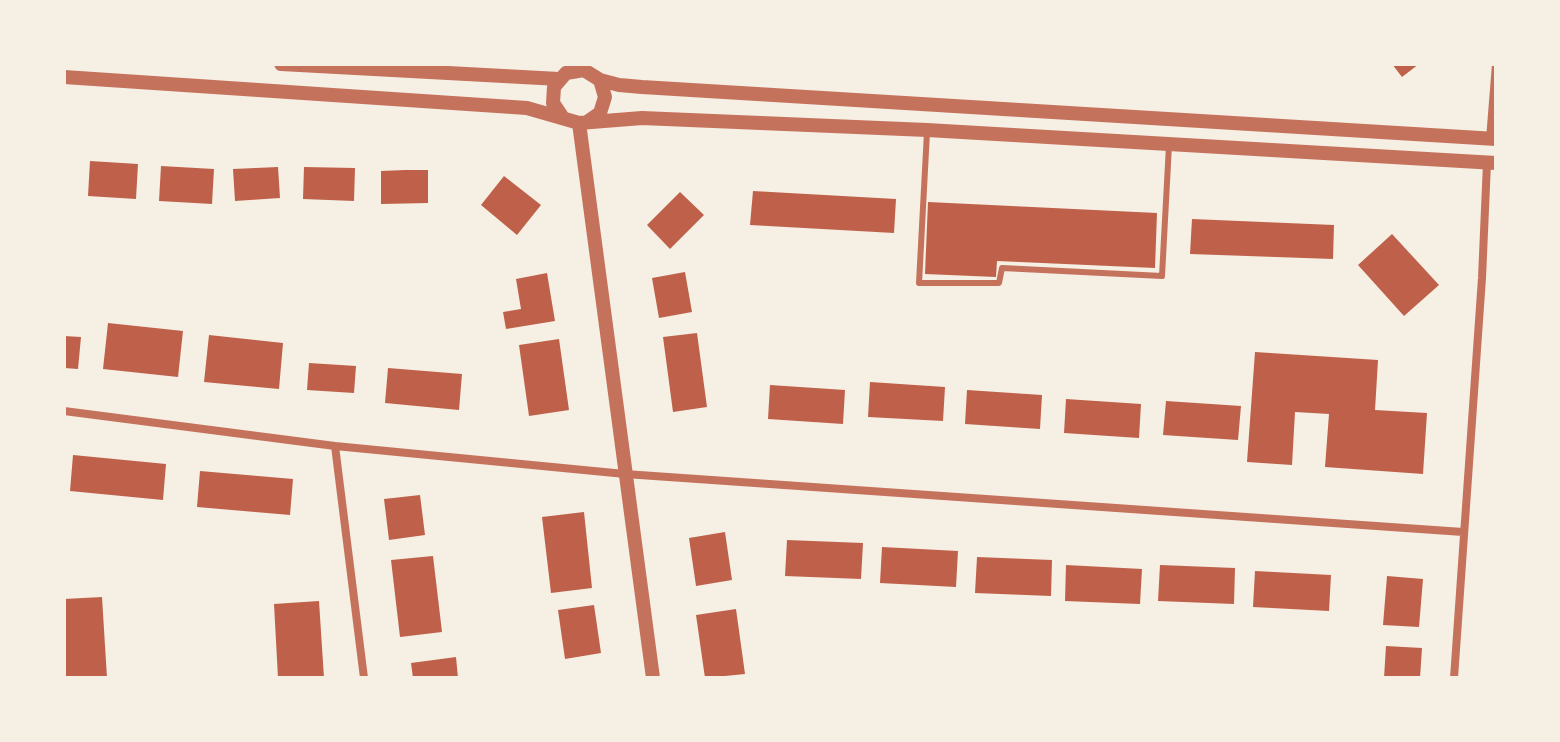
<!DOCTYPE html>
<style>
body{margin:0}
#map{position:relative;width:1560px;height:742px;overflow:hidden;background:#f6efe4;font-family:Arial,sans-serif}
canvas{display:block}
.frame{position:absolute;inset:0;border:66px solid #f6efe4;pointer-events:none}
</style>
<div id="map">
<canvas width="1560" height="742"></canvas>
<div class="frame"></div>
</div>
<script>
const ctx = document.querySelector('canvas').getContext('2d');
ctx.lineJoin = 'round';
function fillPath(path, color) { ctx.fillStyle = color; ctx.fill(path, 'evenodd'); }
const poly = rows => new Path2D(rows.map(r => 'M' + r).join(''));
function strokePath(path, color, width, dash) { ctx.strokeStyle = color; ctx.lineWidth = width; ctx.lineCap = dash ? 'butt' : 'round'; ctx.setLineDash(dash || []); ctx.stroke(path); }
const building = poly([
 [1392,64,1419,64,1402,77],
 [90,161,138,164,136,199,88,196],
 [161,166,214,169,212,204,159,201],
 [278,167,280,198,235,201,233,169],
 [304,167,355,168,354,201,303,199],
 [405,170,428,170,428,203,381,204,381,171],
 [504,176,541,205,517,235,481,205],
 [753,191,896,199,894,233,750,225],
 [680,192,704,215,670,249,647,225],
 [928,202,1157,213,1155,268,997,261,996,277,925,274],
 [1192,219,1334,225,1333,259,1190,254],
 [1392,234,1439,285,1404,316,1358,265],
 [685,272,692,312,659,318,652,278],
 [547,273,555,321,506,329,503,312,521,309,516,279],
 [108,323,183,331,178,377,103,369],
 [697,333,707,407,673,412,663,337],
 [209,335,283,343,279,389,204,382],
 [64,336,81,337,78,369,64,368],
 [559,339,569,410,529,416,519,345],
 [1255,352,1378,360,1375,410,1427,413,1423,474,1325,467,1329,414,1295,412,1292,465,1247,462],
 [309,363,356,366,354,393,307,390],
 [388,368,462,374,459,410,385,403],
 [870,382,945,387,943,421,868,417],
 [770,385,845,390,843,424,768,419],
 [967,390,1042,395,1040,429,965,424],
 [1066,399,1141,404,1139,438,1064,433],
 [1166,401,1241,406,1238,440,1163,435],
 [73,455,166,464,163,500,70,491],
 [200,471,293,479,290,515,197,507],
 [420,495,425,535,389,540,384,499],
 [584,512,592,588,551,593,542,517],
 [725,532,732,580,696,586,689,538],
 [787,540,863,543,861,579,785,576],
 [882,547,958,551,956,587,880,583],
 [433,556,442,632,400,637,391,560],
 [977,557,1052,560,1051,596,975,593],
 [1066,565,1142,569,1140,604,1065,601],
 [1160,565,1235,568,1234,604,1158,601],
 [1255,571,1331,575,1329,611,1253,607],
 [1387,576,1423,579,1419,627,1383,625],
 [102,597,107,678,66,678,64,599],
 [319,601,324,678,278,678,274,604],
 [594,605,601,653,565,659,558,610],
 [736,609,745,674,705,678,696,615],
 [1386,646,1422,648,1420,678,1384,678],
 [456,657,458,678,413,678,411,663]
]);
const service = poly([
 [927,132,919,283,999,283,1002,268,1162,276,1169,145]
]);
const minor = poly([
 [1490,139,1496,64],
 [64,411,335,446,625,474,1463,532],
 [335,446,364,678],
 [1454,678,1482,278,1487,163]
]);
const tertiary = poly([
 [281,64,559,79],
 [64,77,527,108,579,123,642,118,927,130,1496,163],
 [600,80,619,85,642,87,1496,139],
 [563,118,553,103,554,87,566,73,584,70,600,80,605,97,600,113,587,122],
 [579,123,653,678]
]);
fillPath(building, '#bf614a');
strokePath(service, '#c5725c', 6);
strokePath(minor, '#c5725c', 8);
strokePath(tertiary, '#c5725c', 14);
</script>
